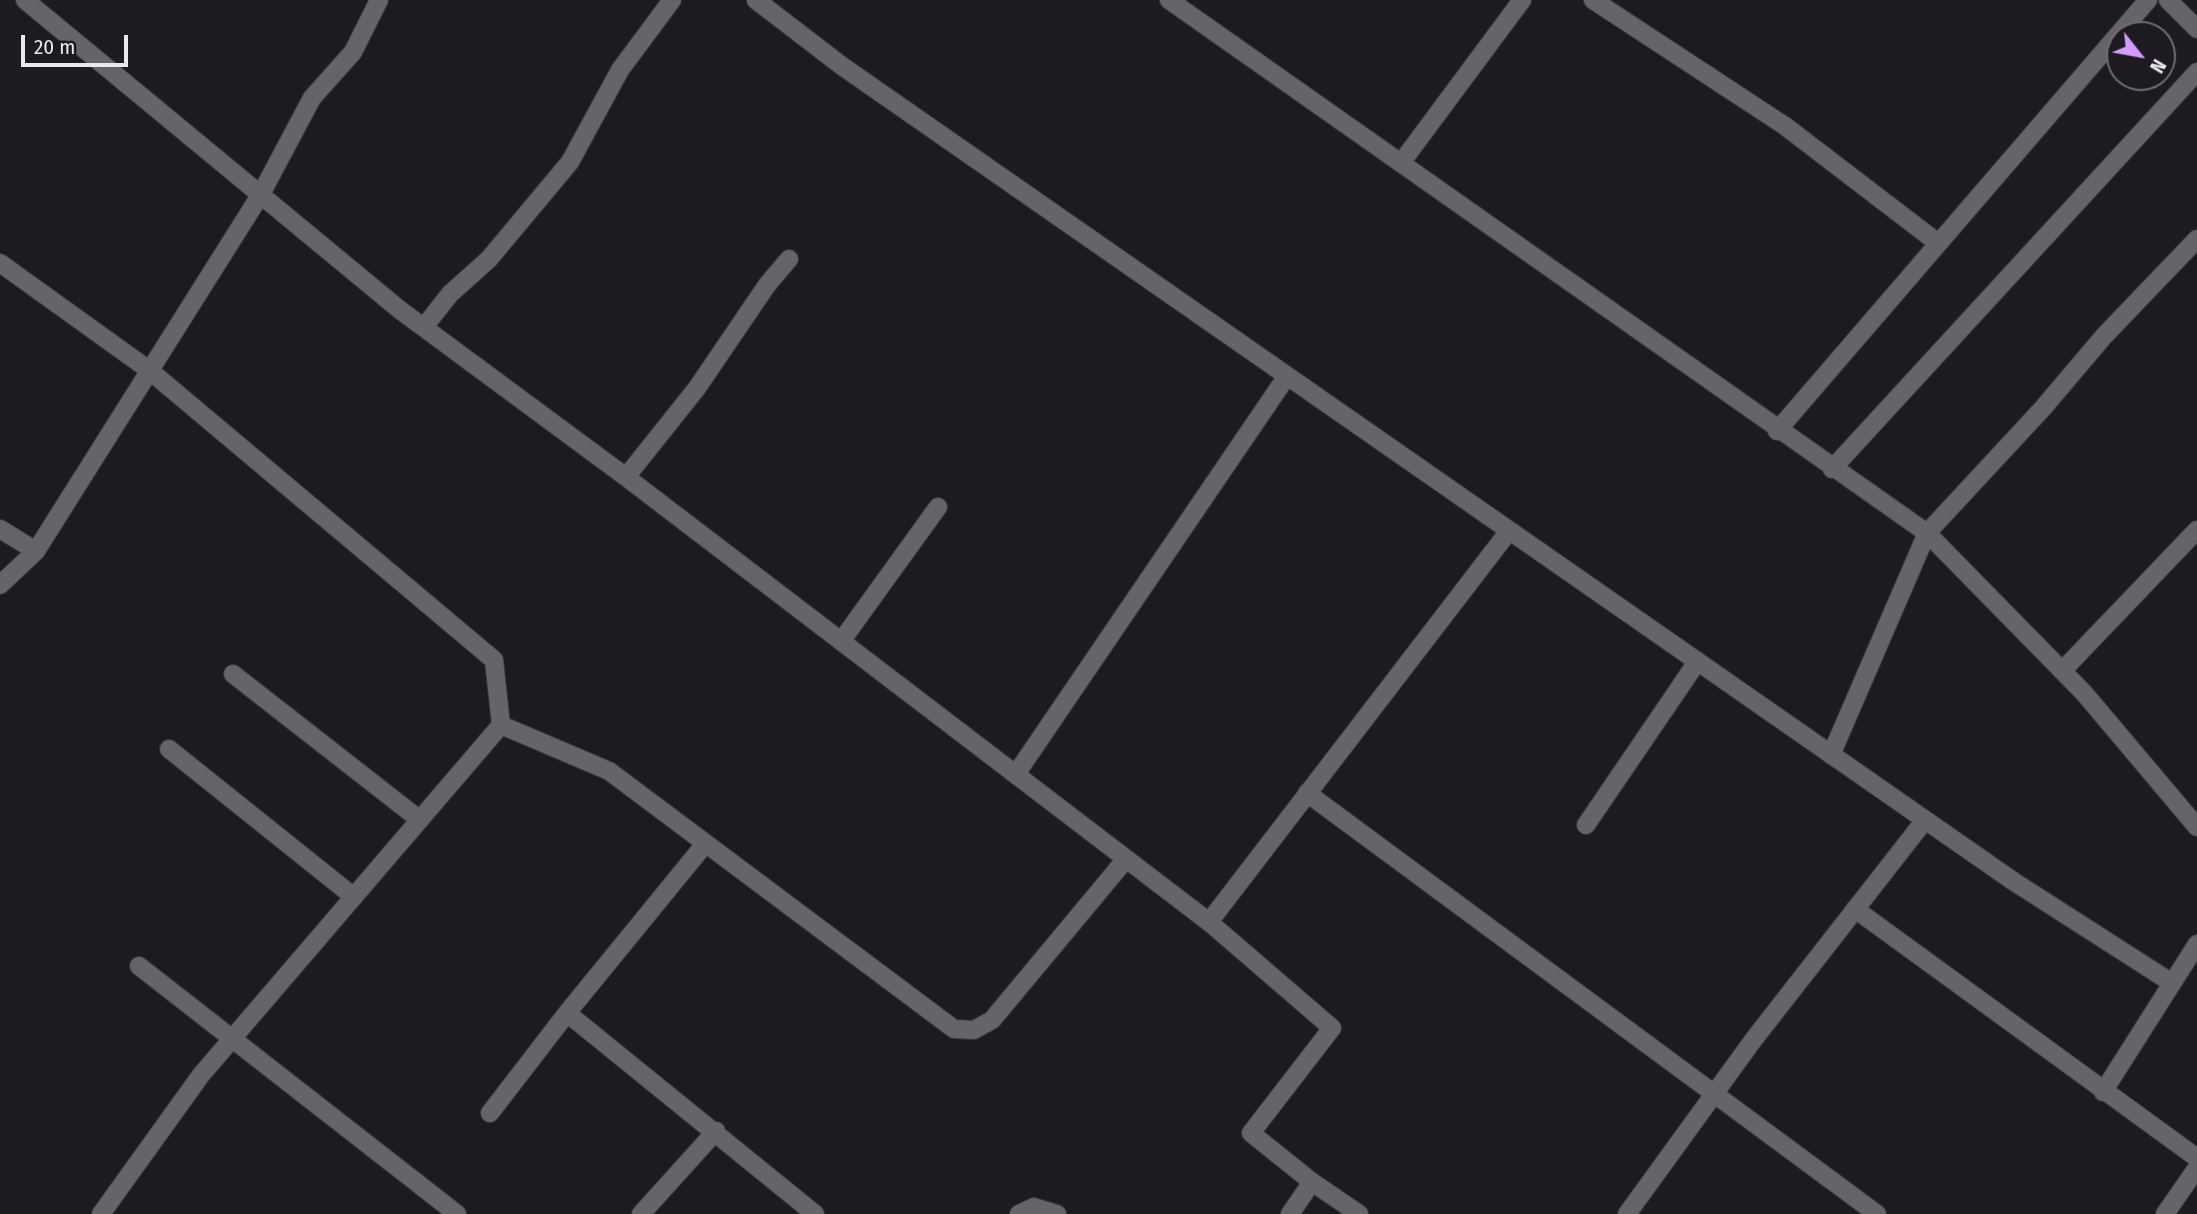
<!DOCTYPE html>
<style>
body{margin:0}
#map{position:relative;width:2197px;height:1214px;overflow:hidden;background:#1e1a21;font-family:"Fira Sans Condensed",sans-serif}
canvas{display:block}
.north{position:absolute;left:2106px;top:21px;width:70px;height:70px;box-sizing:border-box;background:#1e1a21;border:2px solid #706c73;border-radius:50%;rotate:121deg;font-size:19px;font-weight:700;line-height:28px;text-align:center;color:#ebe8ed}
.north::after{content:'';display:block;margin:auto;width:24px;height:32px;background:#d39cfc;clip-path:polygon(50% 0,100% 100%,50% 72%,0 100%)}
.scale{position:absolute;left:21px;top:35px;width:107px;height:32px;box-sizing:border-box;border:4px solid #ebe8ed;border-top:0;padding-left:9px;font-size:21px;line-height:24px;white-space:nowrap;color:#ebe8ed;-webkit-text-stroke:5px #1e1a21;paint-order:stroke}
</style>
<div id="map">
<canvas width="2197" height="1214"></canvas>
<div class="north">N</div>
<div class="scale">20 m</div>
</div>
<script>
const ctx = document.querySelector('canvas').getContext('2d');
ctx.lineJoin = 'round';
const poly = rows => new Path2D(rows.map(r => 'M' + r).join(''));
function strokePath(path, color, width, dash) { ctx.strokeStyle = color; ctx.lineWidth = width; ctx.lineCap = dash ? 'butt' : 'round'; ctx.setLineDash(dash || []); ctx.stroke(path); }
const minor = poly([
 [25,0,400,310,626,477,1209,922,1509,531],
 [756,0,842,66,2013,881,2172,983],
 [1169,0,1927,533,2084,693,2197,827],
 [1593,0,1785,126,1938,243],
 [2168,0,2197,29],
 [1401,163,1522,0],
 [0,263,149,370,494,660,501,725,201,1075,101,1214],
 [424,327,450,294,489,259,570,162,620,70,672,0],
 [1777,431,2148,0],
 [1832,469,2197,72],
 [626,477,697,388,767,285,789,259],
 [0,529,36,551],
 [0,585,36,551,261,194,312,98,353,52,379,0],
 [842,640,938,507],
 [2062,671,2197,530],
 [233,674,420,820],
 [501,725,609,771,954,1029,974,1030,992,1020,1126,859],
 [169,749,354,897],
 [1831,755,1927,533,2043,408,2104,336,2197,239],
 [1016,774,1287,376],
 [1307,793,1877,1214],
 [1586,825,1697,662],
 [1855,909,2197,1158],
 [1209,922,1332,1028,1251,1133,1312,1182],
 [139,966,457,1214],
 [567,1013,815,1214],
 [2103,1092,2197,944],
 [490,1113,567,1013,705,844],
 [641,1214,716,1131],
 [1019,1214,1034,1207,1057,1214],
 [1290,1214,1312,1182,1359,1214],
 [1627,1214,1754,1039,1925,820],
 [2165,1214,2197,1168]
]);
strokePath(minor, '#3b373e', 20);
strokePath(minor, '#666468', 18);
</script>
